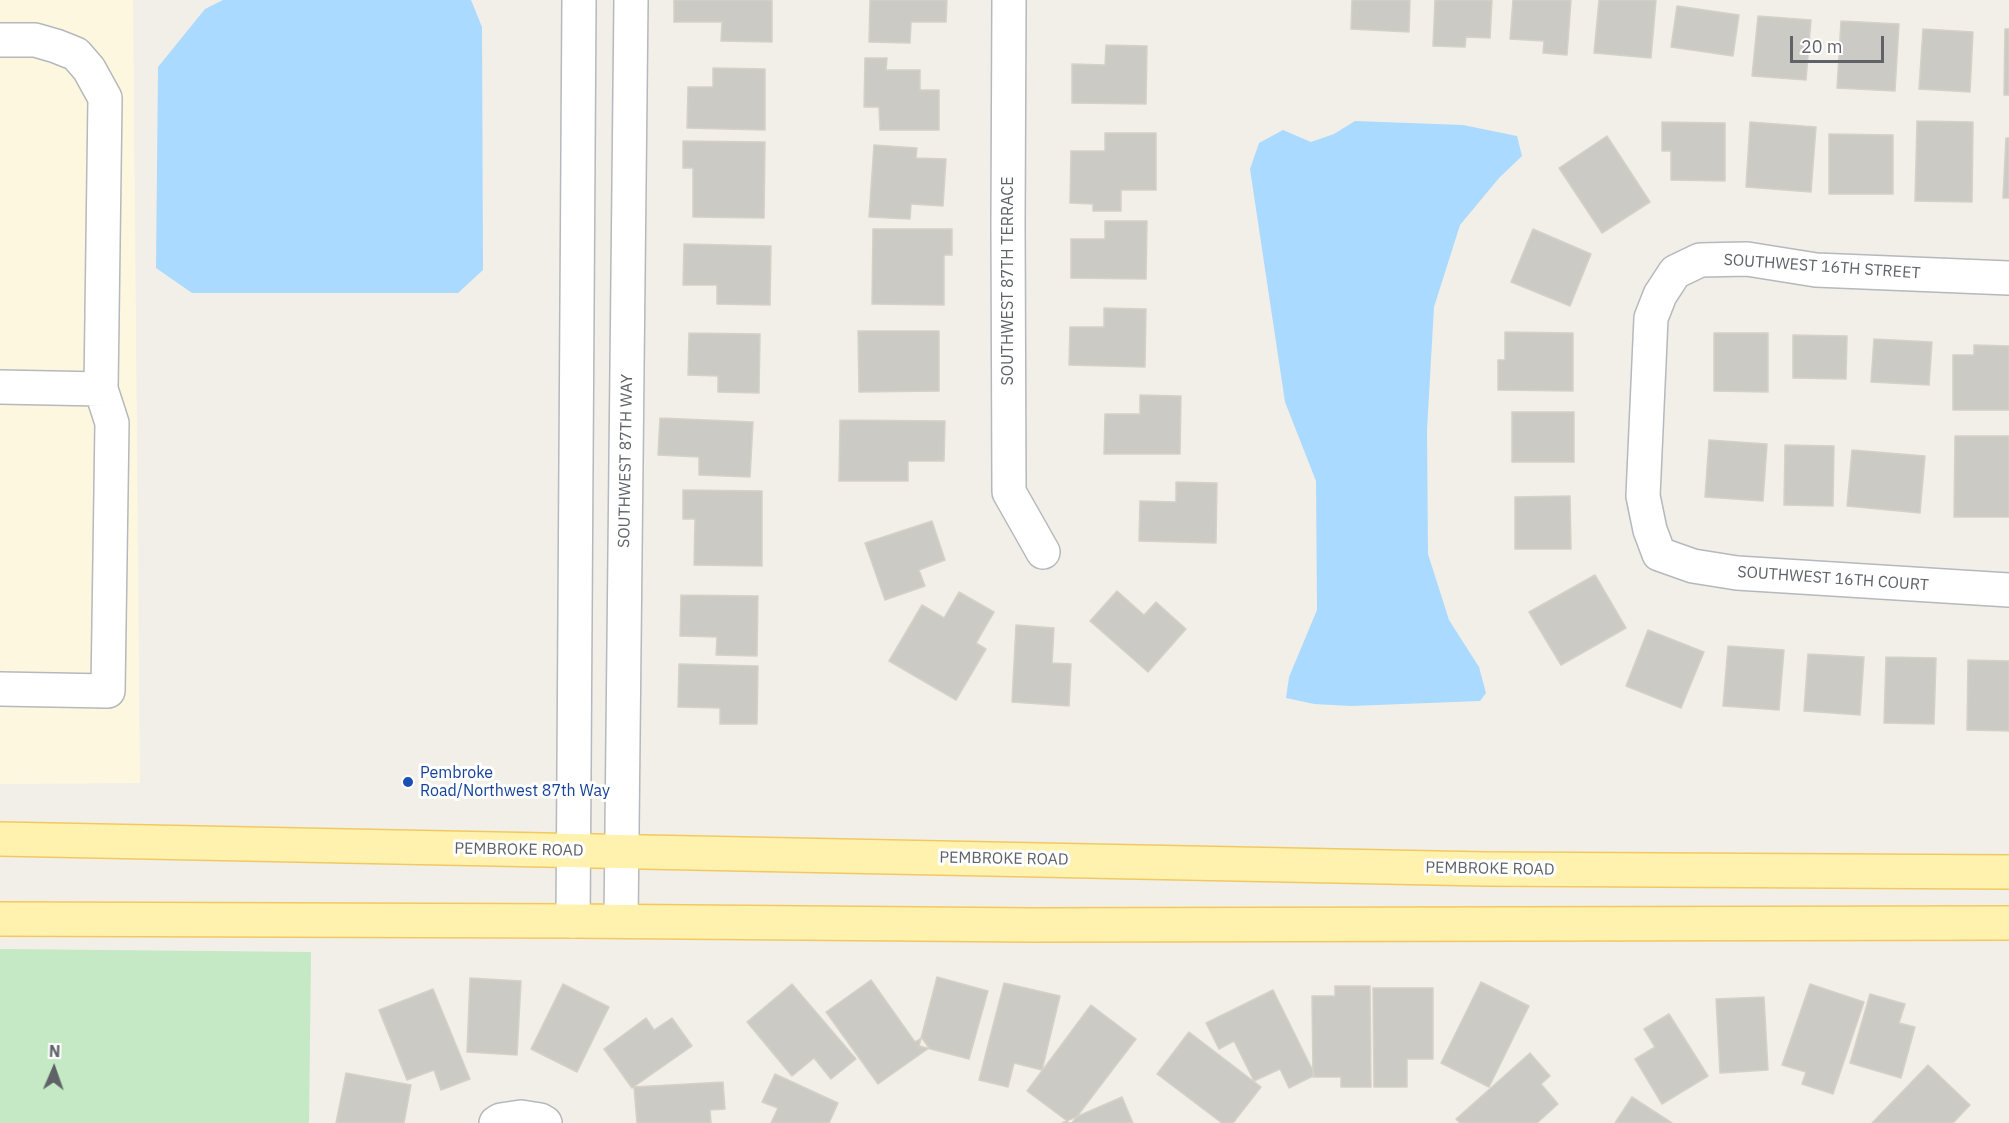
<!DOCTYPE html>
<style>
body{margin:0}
#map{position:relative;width:2009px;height:1123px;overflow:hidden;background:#f1efe8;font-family:"IBM Plex Sans",sans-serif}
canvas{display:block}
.north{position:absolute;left:24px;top:1039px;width:60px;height:60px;-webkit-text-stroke:4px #fff;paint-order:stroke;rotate:2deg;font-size:16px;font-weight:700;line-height:24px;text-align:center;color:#5f6368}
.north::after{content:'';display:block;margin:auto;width:21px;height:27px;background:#5f6368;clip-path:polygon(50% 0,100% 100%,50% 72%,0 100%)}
.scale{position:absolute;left:1790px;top:36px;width:94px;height:27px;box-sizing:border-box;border:3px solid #5f6368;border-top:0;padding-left:8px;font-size:18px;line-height:21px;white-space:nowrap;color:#5f6368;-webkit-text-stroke:4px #fff;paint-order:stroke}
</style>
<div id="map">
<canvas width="2009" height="1123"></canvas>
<div class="north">N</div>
<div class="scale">20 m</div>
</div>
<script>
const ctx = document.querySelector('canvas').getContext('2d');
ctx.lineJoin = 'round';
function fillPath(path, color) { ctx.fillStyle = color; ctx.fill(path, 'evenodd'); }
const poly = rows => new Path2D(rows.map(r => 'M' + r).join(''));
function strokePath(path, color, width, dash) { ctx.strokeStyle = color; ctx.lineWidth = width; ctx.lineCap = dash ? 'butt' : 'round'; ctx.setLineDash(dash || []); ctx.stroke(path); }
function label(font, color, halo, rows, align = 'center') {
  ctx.font = font + ' "IBM Plex Sans",sans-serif'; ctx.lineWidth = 6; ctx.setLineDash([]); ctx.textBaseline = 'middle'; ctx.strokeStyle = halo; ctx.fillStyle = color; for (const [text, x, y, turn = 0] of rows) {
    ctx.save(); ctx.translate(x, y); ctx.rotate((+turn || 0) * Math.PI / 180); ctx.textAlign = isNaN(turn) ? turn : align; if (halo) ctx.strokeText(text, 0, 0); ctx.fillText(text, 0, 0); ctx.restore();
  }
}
const commercial = poly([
 [0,0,133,0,140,783,0,784]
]);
const green = poly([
 [0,949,311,952,309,1123,0,1123]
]);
const water = poly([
 [223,0,471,0,482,27,483,270,458,293,192,293,156,268,158,67,205,9],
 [1355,121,1463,125,1517,136,1522,156,1499,178,1460,225,1434,307,1427,430,1428,554,1449,620,1479,667,1486,693,1480,701,1351,706,1314,704,1286,698,1289,677,1317,610,1316,481,1285,402,1250,169,1259,143,1283,130,1311,142,1334,134]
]);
const building = poly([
 [674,0,772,0,772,42,721,41,722,22,674,22,674,0],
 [870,0,947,0,946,22,911,22,910,43,869,42,870,0],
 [1352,0,1410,0,1409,32,1351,29,1352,0],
 [1435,0,1492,0,1490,38,1466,37,1465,47,1433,46,1435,0],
 [1513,0,1571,0,1567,55,1543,53,1544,41,1510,39,1513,0],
 [1599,0,1656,0,1651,58,1594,53,1599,0],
 [1677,6,1739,15,1733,56,1671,47,1677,6],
 [1758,16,1811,20,1806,80,1752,76,1758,16],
 [1841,21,1899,24,1895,91,1837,88,1841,21],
 [1923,29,1973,32,1970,92,1919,89,1923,29],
 [2005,29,2009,29,2009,95,2004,95,2005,29],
 [1106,45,1147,46,1146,104,1072,103,1072,64,1105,65,1106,45],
 [865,58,887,58,886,70,920,70,920,90,939,90,939,130,880,130,879,107,864,107,865,58],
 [713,68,765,69,765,130,687,128,688,87,713,87,713,68],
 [1917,121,1973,122,1972,202,1915,201,1917,121],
 [1662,122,1725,123,1725,181,1671,180,1671,151,1662,151,1662,122],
 [1750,122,1816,127,1811,192,1746,187,1750,122],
 [1105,133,1156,133,1156,190,1121,190,1121,211,1093,211,1093,204,1070,203,1071,151,1105,151,1105,133],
 [1829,134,1893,135,1893,194,1829,194,1829,134],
 [1607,136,1650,202,1602,233,1559,168,1607,136],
 [2006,138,2009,138,2009,198,2003,198,2006,138],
 [683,141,765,142,764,218,693,217,693,168,683,168,683,141],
 [874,145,917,148,916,158,946,159,943,206,911,204,910,219,869,217,874,145],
 [1105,221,1147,221,1146,279,1071,278,1071,239,1105,239,1105,221],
 [873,229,952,229,952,255,944,255,944,305,872,304,873,229],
 [1533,229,1591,254,1570,306,1511,282,1533,229],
 [684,244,771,246,770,305,717,304,717,285,683,285,684,244],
 [1104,308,1146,309,1145,367,1069,365,1070,327,1104,327,1104,308],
 [858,331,939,331,939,391,859,392,858,331],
 [1505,332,1573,333,1573,391,1498,390,1498,360,1505,360,1505,332],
 [689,333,760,334,759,393,718,392,718,376,688,375,689,333],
 [1714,333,1768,333,1768,392,1714,391,1714,333],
 [1793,335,1847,336,1846,379,1793,378,1793,335],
 [1874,339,1932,342,1929,385,1871,382,1874,339],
 [1974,345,2009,346,2009,410,1953,410,1953,355,1974,355,1974,345],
 [1140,395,1181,396,1180,454,1104,454,1105,414,1140,414,1140,395],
 [1512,412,1574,412,1574,462,1512,462,1512,412],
 [660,418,753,422,750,477,699,475,699,457,658,455,660,418],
 [840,420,945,421,944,461,908,461,908,481,839,481,840,420],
 [1955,436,2009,436,2009,517,1954,517,1955,436],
 [1709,440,1767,444,1763,501,1705,497,1709,440],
 [1785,445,1834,446,1833,506,1784,505,1785,445],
 [1852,450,1925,456,1920,513,1847,506,1852,450],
 [1176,482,1217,483,1216,543,1139,541,1140,501,1176,502,1176,482],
 [683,490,762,491,762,566,694,565,695,519,683,519,683,490],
 [1570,496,1571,549,1515,549,1515,497,1570,496],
 [932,521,945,560,919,570,925,586,885,600,865,543,932,521],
 [1595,575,1626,628,1561,665,1529,612,1595,575],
 [1117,591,1144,615,1156,602,1186,629,1148,672,1090,621,1117,591],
 [959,592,994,612,976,643,986,649,956,700,889,661,922,605,944,618,959,592],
 [681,595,758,596,757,656,716,655,717,637,680,636,681,595],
 [1016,625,1054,628,1052,663,1071,664,1069,706,1012,702,1016,625],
 [1648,630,1704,652,1681,708,1626,686,1648,630],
 [1728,646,1784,650,1779,710,1723,706,1728,646],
 [1808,654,1864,657,1860,715,1804,711,1808,654],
 [1886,657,1936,658,1934,724,1884,723,1886,657],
 [1968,660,2009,661,2009,731,1967,730,1968,660],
 [679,664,758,666,757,724,720,724,720,708,678,707,679,664],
 [937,977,988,991,969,1059,919,1046,937,977],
 [470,978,521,981,517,1055,467,1052,470,978],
 [871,980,915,1042,922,1038,929,1048,878,1084,826,1012,871,980],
 [1481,982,1529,1006,1489,1087,1441,1063,1481,982],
 [1004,983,1060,996,1042,1070,1014,1063,1008,1087,979,1080,1004,983],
 [563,984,609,1007,577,1072,531,1049,563,984],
 [792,984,856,1059,831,1079,814,1058,792,1076,747,1022,792,984],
 [1810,984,1864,1002,1833,1094,1802,1084,1806,1072,1782,1065,1810,984],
 [1335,986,1370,986,1371,1087,1341,1087,1341,1077,1313,1077,1312,996,1335,996,1335,986],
 [1373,988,1433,988,1433,1059,1407,1059,1407,1087,1374,1087,1373,988],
 [433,989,470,1079,441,1090,434,1070,407,1080,379,1010,433,989],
 [1273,990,1315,1075,1289,1088,1280,1069,1254,1081,1234,1041,1219,1049,1206,1023,1273,990],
 [1870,994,1905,1004,1899,1023,1915,1027,1901,1078,1850,1063,1870,994],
 [1764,997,1768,1070,1720,1073,1716,999,1764,997],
 [1091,1005,1136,1039,1072,1123,1070,1123,1027,1091,1091,1005],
 [1669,1014,1708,1076,1662,1104,1635,1059,1655,1047,1644,1029,1669,1014],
 [646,1018,654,1030,672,1018,692,1046,632,1088,604,1049,646,1018],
 [1189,1032,1261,1087,1233,1123,1222,1123,1157,1074,1189,1032],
 [1530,1053,1550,1076,1541,1084,1558,1104,1537,1123,1460,1123,1456,1119,1530,1053],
 [1928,1065,1970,1105,1953,1123,1872,1123,1928,1065],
 [346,1073,411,1085,404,1123,336,1123,346,1073],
 [775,1074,838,1103,829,1123,771,1123,778,1108,762,1102,775,1074],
 [723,1082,725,1109,710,1110,711,1123,637,1123,634,1087,723,1082],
 [1122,1097,1133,1123,1062,1123,1122,1097],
 [1632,1097,1672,1123,1615,1123,1632,1097]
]);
const minor = poly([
 [1009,0,1008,223,1009,492,1043,552],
 [0,40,35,40,56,46,76,54,89,69,105,98,101,389,112,423,108,691,0,689],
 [2009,278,1816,270,1747,259,1700,260,1675,272,1660,295,1651,318,1643,496,1650,530,1659,554,1693,566,1737,573,2009,590],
 [0,387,101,389],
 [573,921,579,0],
 [621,921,631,0],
 [496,1123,501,1120,521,1117,540,1120,545,1123]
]);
const major = poly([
 [0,839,1485,869,2009,872],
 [0,919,573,921,1032,925,2009,923]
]);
const markers = [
 [408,782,6,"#1a4fb4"]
];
const streetNames = [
 ["SOUTHWEST 16TH STREET",1822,267,4],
 ["SOUTHWEST 87TH TERRACE",1008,281,-90],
 ["SOUTHWEST 87TH WAY",626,461,-89],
 ["SOUTHWEST 16TH COURT",1833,579,4],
 ["PEMBROKE ROAD",519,850,1],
 ["PEMBROKE ROAD",1004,859,1],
 ["PEMBROKE ROAD",1490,869,1]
];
const transitNames = [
 ["Pembroke",420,773],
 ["Road/Northwest 87th Way",420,791]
];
fillPath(commercial, '#fef7e0');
fillPath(green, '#c5e8c5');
fillPath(water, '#aadaff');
fillPath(building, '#cccac5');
strokePath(building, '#d6d1c6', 1.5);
strokePath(minor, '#b5b8bc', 36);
strokePath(major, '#f2c960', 36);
strokePath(minor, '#fff', 33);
strokePath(major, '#fff2af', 33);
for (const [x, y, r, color] of markers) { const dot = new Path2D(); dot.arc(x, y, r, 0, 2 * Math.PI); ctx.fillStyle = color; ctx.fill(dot); strokePath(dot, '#fff', 2); }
label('16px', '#5f6368', '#fff', streetNames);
label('16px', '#164399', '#fff', transitNames, 'left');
</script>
